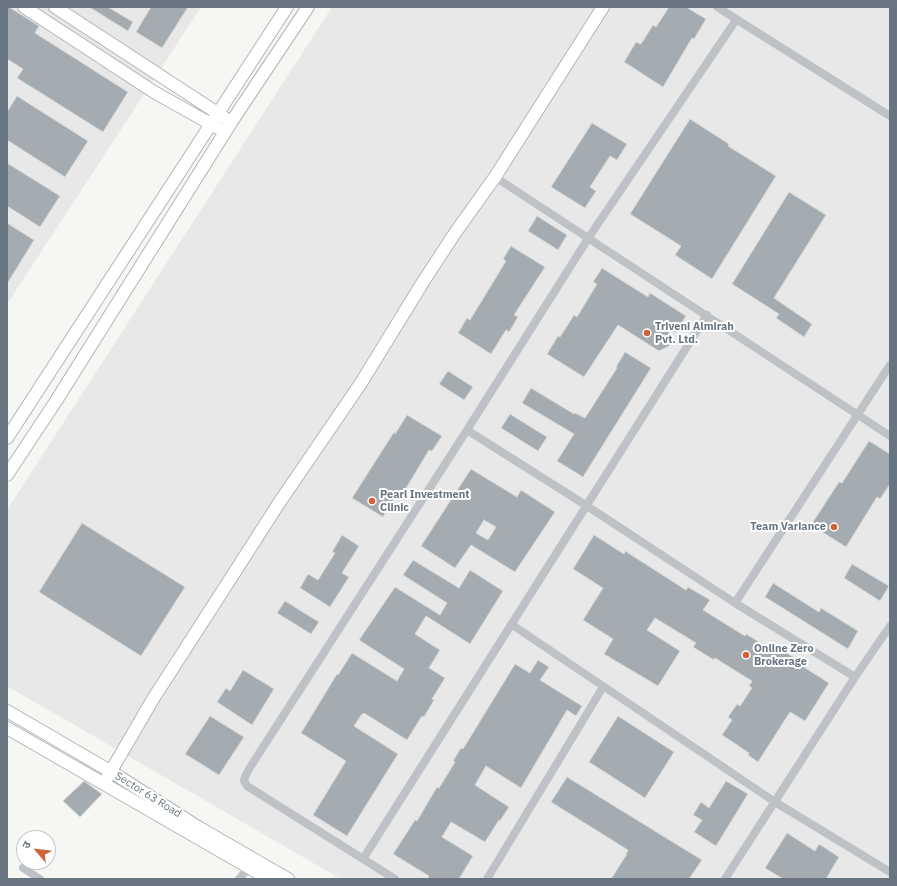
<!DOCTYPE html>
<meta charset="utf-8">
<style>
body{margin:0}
#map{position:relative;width:897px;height:886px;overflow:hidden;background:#f6f6f3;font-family:"IBM Plex Sans","Noto Sans Devanagari",sans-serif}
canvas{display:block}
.frame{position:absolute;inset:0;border:8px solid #687581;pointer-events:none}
.north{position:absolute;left:16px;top:830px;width:40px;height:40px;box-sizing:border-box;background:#fff;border:1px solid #c3c8cd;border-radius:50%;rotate:298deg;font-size:11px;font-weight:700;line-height:16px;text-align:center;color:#687581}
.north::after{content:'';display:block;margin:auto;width:14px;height:18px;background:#cf623a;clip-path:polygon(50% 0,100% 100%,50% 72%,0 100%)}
</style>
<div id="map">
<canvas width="897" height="886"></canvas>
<div class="frame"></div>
<div class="north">उ</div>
</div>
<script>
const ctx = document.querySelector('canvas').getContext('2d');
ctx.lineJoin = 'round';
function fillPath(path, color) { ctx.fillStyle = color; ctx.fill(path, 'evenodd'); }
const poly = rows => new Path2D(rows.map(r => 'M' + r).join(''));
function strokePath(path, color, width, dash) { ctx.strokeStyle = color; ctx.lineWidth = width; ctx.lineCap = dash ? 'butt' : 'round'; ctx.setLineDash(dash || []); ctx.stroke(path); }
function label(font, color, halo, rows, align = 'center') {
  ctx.font = font + ' "IBM Plex Sans",sans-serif'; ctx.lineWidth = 4; ctx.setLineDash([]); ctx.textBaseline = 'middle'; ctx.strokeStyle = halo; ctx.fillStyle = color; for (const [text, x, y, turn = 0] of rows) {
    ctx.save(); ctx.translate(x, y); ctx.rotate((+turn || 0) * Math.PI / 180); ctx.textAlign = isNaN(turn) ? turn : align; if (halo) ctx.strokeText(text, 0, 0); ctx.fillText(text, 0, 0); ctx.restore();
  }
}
const built = poly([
 [7,7,201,7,7,304],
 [332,7,890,7,890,879,341,879,7,686,7,510]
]);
const building = poly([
 [7,7,9,7,39,26,35,33,128,92,103,132,17,78,23,69,7,59,7,7],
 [89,7,108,7,133,22,128,31,89,7],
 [151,7,188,7,162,48,136,32,151,7],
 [669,7,686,7,706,19,694,39,692,38,663,87,624,62,636,42,641,44,653,25,656,27,669,7],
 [17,96,88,141,65,177,7,140,7,112,17,96],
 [690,119,729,144,728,146,776,176,712,279,675,255,681,246,630,214,690,119],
 [592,123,627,144,617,160,610,156,590,187,596,191,585,208,551,187,592,123],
 [7,163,60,196,40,227,7,206,7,163],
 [789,192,826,215,774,298,812,324,804,337,776,318,779,314,732,284,789,192],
 [537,216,567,235,558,250,528,231,537,216],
 [7,223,34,240,7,284,7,223],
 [511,246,545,267,514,315,518,317,509,332,506,330,491,354,458,333,467,318,470,320,506,261,503,259,511,246],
 [602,268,648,297,650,293,686,316,675,333,669,328,669,346,659,351,618,325,584,377,547,354,558,336,560,337,574,315,577,317,597,284,593,282,602,268],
 [625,352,651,368,583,477,557,461,574,434,522,403,531,388,574,414,575,413,585,418,617,368,616,367,625,352],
 [448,371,473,387,464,400,439,384,448,371],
 [510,414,547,437,538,451,501,428,510,414],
 [407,415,442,436,432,451,429,450,402,495,398,492,383,517,352,498,394,432,395,434,407,415],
 [869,441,890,454,890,484,880,499,877,497,846,547,811,525,839,482,842,483,869,441],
 [471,469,517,497,521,490,555,512,515,572,471,545,455,568,421,546,471,469],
 [484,520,496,527,488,540,476,533,484,520],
 [82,523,185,587,141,656,39,592,82,523],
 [342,535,359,546,342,573,349,577,330,607,300,588,308,574,318,580,335,553,332,552,342,535],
 [594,535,624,554,625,551,686,590,688,587,710,600,703,610,745,636,746,634,772,650,774,645,804,664,802,666,829,683,805,721,790,712,758,762,748,755,749,753,722,735,732,720,728,717,737,704,740,706,752,688,749,686,752,681,715,658,714,660,693,647,696,643,655,618,647,630,680,651,658,686,604,654,613,639,583,620,603,588,573,569,594,535],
 [413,560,459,588,470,570,503,591,470,644,426,616,415,634,440,650,429,668,445,678,432,699,434,700,424,717,422,716,407,740,364,713,363,714,362,714,354,726,398,754,347,836,313,815,346,761,301,733,337,674,338,675,352,653,397,681,404,669,359,640,395,587,440,615,447,603,403,575,413,560],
 [852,564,889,586,880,601,844,578,852,564],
 [773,583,819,612,821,608,858,631,848,649,765,597,773,583],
 [285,601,319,622,311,634,277,613,285,601],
 [538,660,549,667,540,680,582,706,576,716,567,710,521,788,486,766,475,785,509,807,500,821,499,820,485,842,451,822,442,837,473,856,459,879,428,879,429,876,393,854,415,820,417,821,437,787,439,788,455,762,453,761,461,748,463,749,515,664,530,673,538,660],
 [243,670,274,689,252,725,217,702,226,688,230,691,243,670],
 [210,716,244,737,219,775,185,754,210,716],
 [618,716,674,752,645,798,589,762,618,716],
 [567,777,702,860,689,879,611,879,627,854,626,854,628,850,551,802,567,777],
 [84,781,102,794,80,817,63,801,84,781],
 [726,781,748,794,716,846,694,832,702,820,693,815,701,802,709,808,726,781],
 [787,833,815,851,819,844,839,857,826,879,783,879,765,868,787,833]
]);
const street = poly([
 [717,7,890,116],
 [495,177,890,436],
 [467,430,587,506,735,603,855,677],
 [735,603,890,365],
 [511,624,775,802,890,872],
 [363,859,707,315],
 [23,868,40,879],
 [239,879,249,868],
 [395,879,247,786,244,781,245,777,249,769,467,430,589,237,736,20],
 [487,879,603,687],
 [725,879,855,677,890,626]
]);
const secondary = poly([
 [24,7,154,92,218,128],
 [55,7,225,118],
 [7,438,287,7],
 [7,475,56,401,232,121,308,7],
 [7,711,110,771,198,827,288,879],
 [7,728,269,879],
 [104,783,153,699,229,581,279,503,361,383,423,282,455,233,495,177,603,7]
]);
const markers = [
 [647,333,4,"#cf623a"],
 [372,501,4,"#cf623a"],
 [834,527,4,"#cf623a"],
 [746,655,4,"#cf623a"]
];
const poiNames = [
 ["Triveni Almirah",655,327],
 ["Pvt. Ltd.",655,340],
 ["Pearl Investment",380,495],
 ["Clinic",380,508],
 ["Team Variance",826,527,"right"],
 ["Online Zero",754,649],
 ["Brokerage",754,662]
];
const streetNames = [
 ["Sector 63 Road",148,795,32]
];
fillPath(built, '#e7e8e7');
fillPath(building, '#a4abb1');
strokePath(building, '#d7d8d6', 1);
strokePath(secondary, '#b0b5b9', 14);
strokePath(street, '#bec1c5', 8);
strokePath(secondary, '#fff', 12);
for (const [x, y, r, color] of markers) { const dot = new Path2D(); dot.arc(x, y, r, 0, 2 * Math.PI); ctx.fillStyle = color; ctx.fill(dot); strokePath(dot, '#fff', 1.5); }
label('bold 11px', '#687581', '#fff', poiNames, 'left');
label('11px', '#687581', '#fff', streetNames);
</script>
